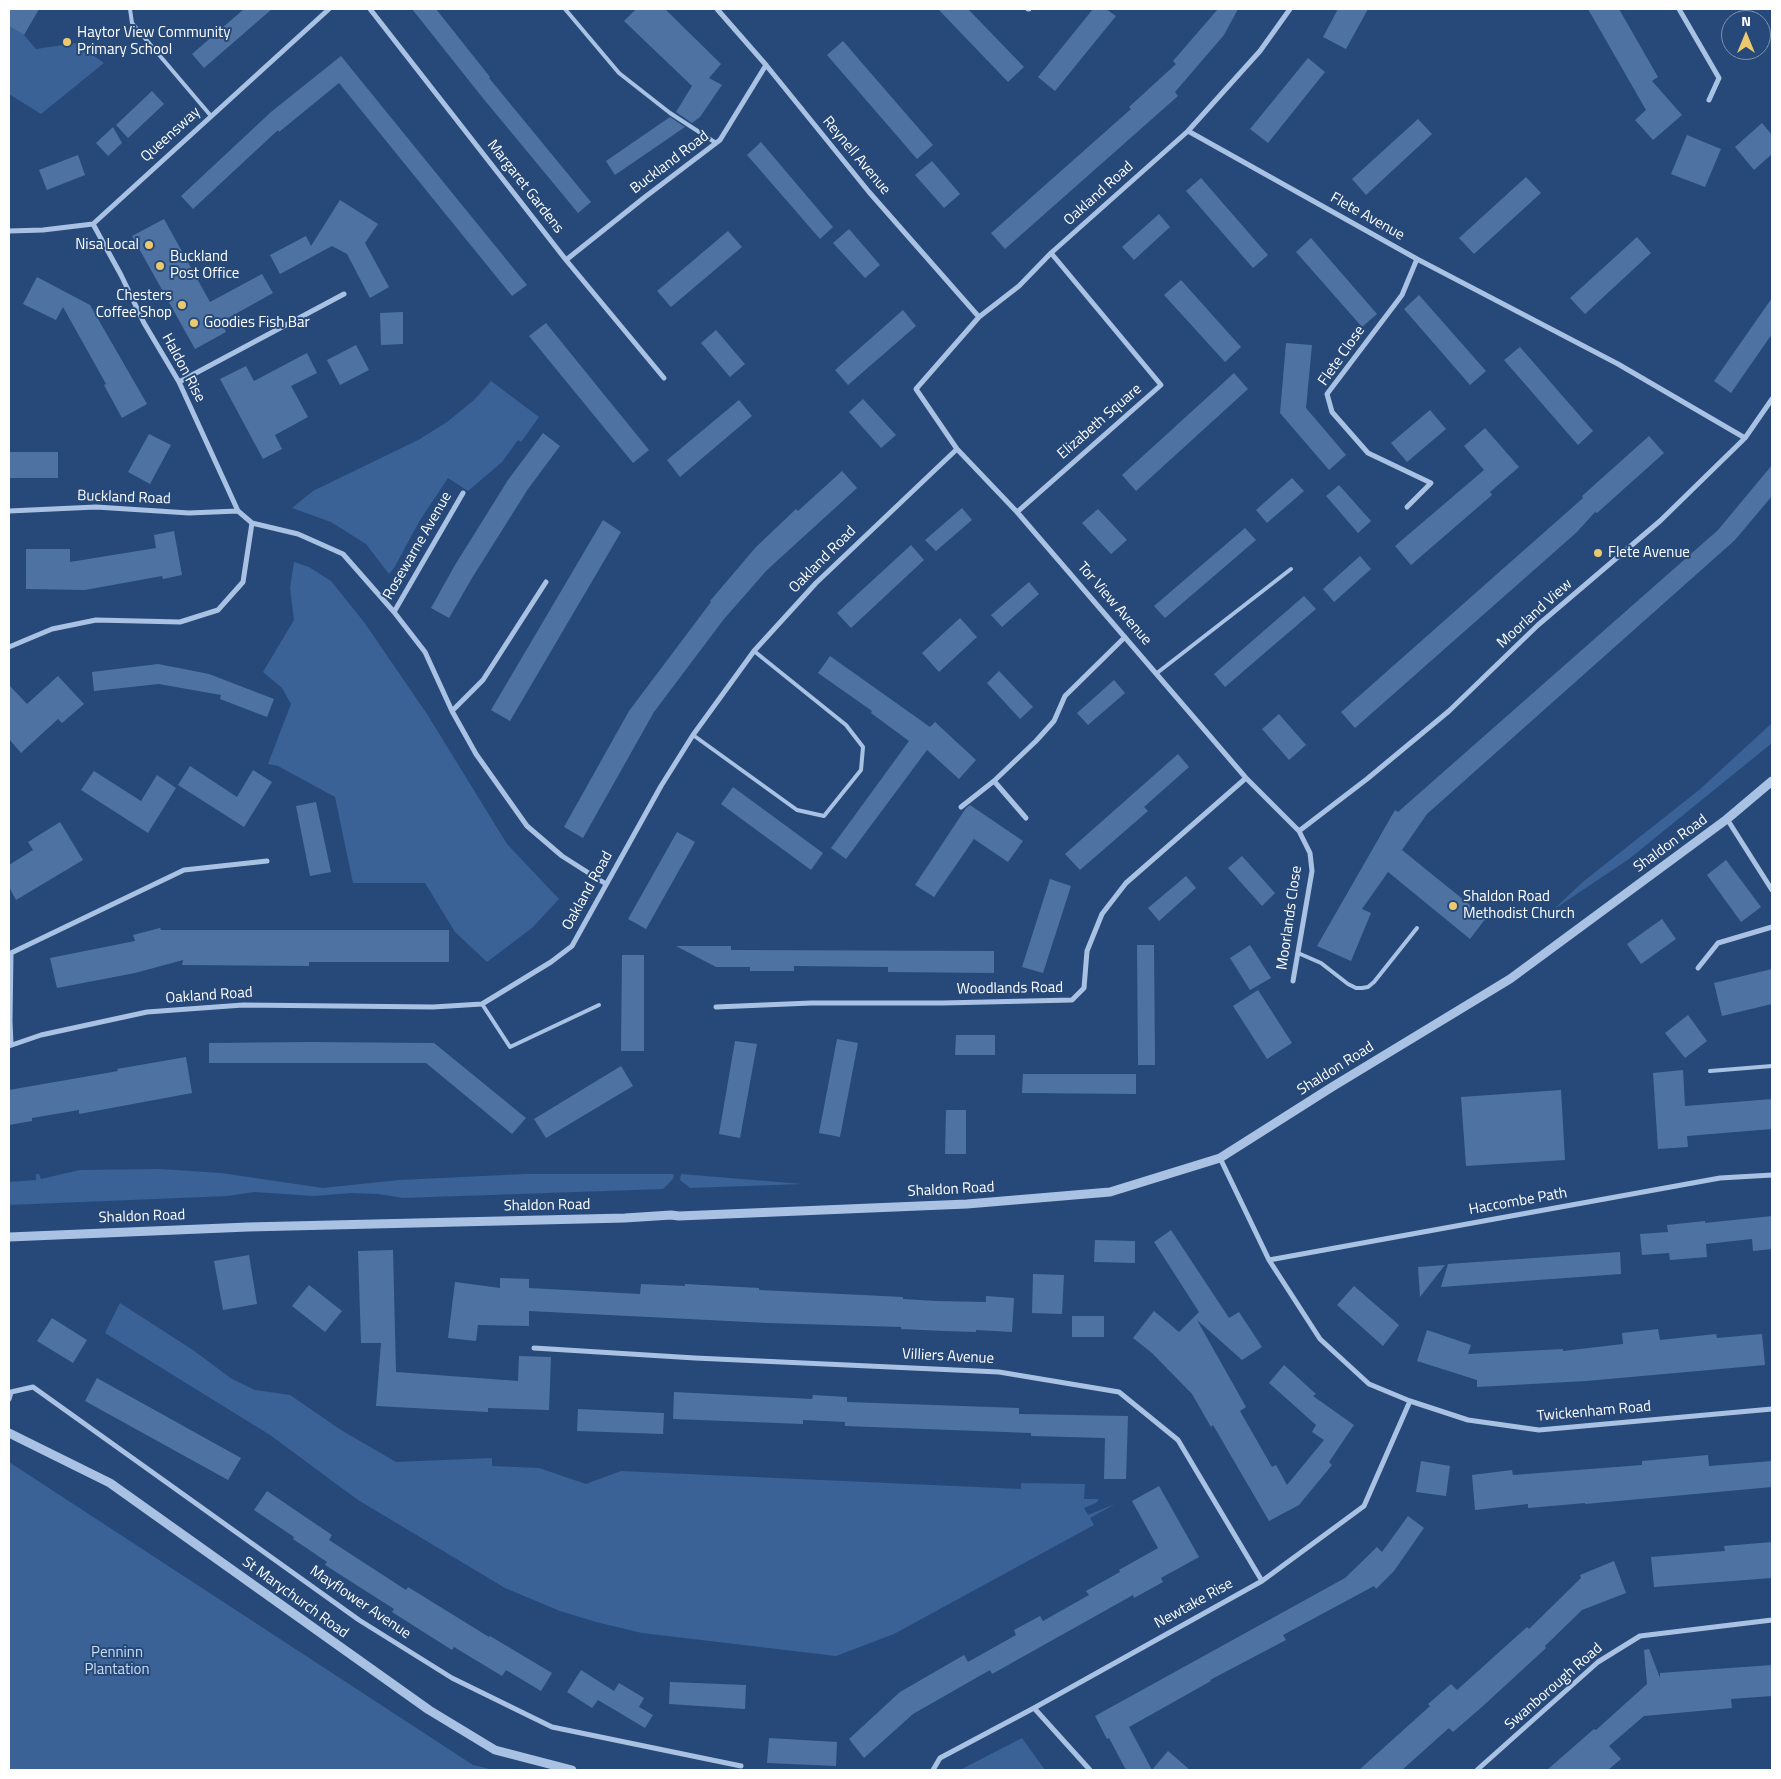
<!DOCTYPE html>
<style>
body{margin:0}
#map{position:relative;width:1781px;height:1779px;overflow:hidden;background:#264979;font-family:"Titillium Web",sans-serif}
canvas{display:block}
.frame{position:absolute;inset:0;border:10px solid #fff;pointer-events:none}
.north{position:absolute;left:1721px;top:10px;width:50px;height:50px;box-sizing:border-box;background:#264979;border:1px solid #7d92af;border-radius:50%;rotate:0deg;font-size:14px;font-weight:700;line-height:20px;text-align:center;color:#fff}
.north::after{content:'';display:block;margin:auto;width:18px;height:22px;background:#ecc96e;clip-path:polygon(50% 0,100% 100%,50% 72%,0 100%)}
</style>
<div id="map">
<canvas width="1781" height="1779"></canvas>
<div class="frame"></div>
<div class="north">N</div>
</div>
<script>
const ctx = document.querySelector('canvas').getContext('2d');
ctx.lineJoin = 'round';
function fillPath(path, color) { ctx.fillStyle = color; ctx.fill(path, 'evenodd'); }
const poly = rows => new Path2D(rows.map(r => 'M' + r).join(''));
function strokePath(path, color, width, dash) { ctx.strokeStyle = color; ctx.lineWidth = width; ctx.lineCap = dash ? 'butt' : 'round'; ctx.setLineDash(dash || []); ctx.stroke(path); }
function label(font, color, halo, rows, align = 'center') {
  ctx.font = font + ' "Titillium Web",sans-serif'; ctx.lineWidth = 4; ctx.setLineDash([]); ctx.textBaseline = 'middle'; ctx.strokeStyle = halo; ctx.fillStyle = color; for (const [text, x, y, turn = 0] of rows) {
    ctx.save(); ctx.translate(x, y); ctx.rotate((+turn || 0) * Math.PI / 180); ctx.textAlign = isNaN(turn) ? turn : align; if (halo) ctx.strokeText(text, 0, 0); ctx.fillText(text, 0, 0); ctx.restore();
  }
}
const green = poly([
 [9,26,24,35,36,49,76,43,104,63,41,114,9,94],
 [491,381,539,417,521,442,518,440,502,462,468,491,448,478,420,520,394,568,389,574,366,544,331,522,292,508,313,491,420,439,447,422,474,400],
 [294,562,309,567,331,581,364,622,427,714,507,844,559,899,532,928,487,962,455,932,425,883,353,883,335,797,278,766,268,764,291,704,282,688,263,672,294,620,290,588],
 [1772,723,1772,743,1629,859,1553,910,1584,881,1699,790],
 [160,1169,221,1173,323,1188,399,1180,525,1174,674,1174,673,1179,663,1189,403,1198,378,1194,351,1193,314,1196,254,1192,228,1196,9,1205,9,1182,36,1180,36,1174,39,1174,41,1179,80,1170],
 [681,1174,790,1183,803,1184,690,1188,680,1180],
 [120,1303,193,1350,232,1379,255,1390,290,1395,341,1430,396,1462,492,1458,492,1466,539,1468,586,1484,621,1471,1021,1489,1021,1483,1085,1484,1084,1499,1099,1499,1096,1503,1084,1508,1088,1515,1115,1504,1090,1518,1094,1525,894,1634,836,1656,642,1633,596,1622,560,1611,505,1588,358,1500,270,1435,105,1333],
 [9,1462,473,1765,494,1770,9,1770],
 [1022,1738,1045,1770,960,1770]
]);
const building = poly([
 [9,9,39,9,24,35,9,26],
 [244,9,272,9,204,68,192,54],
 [412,9,436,9,490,77,489,78,591,202,578,213,482,97],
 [636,9,665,9,721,64,709,78,722,85,700,117,692,123,676,112,692,86,624,21],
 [938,9,968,9,1024,67,1008,82],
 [1093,9,1106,9,1116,16,1055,91,1038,77],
 [1218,9,1238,9,1224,35,1175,92,1178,96,1005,249,991,233,1131,109,1129,107,1176,64,1173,61],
 [1338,9,1368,9,1346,49,1323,37],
 [1588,9,1619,9,1658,77,1652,81,1682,115,1653,140,1635,120,1646,110],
 [843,41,933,145,917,159,827,55],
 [341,56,527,285,512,296,339,83,279,132,278,130,193,209,181,196,271,112],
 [1308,58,1325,72,1268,143,1250,129],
 [152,91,164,104,128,138,116,125],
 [670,117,685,127,615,175,606,161],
 [1418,119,1432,134,1366,195,1352,179],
 [1762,123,1772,135,1772,154,1754,170,1735,147],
 [113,127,122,143,108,156,96,143],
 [1687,135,1721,149,1705,187,1671,174],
 [761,142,833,227,820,239,747,155],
 [78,155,85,175,47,190,39,170],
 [932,161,960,194,944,208,915,175],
 [1526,177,1541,193,1474,254,1459,238],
 [1201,178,1268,255,1253,268,1186,191],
 [340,200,378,224,365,243,389,287,370,298,347,254,332,246,280,274,270,255,306,236,311,246],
 [1159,214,1170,227,1134,260,1122,247],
 [164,219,210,302,262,274,273,293,221,322,226,332,195,349,132,236],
 [849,229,880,265,865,278,833,243],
 [728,231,742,247,671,307,657,291],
 [1637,237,1651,253,1585,314,1570,298],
 [1311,238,1377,314,1362,327,1296,252],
 [37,277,90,305,147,404,122,418,104,385,106,384,63,307,56,320,23,304],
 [1181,280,1241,347,1225,362,1164,295],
 [1419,295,1486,371,1470,385,1404,309],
 [1772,298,1772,334,1731,393,1714,381],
 [903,310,916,326,848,385,835,370],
 [403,312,403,344,381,345,380,313],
 [546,323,649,450,633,463,529,336],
 [716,330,745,364,730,377,701,343],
 [1286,343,1312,345,1306,408,1346,455,1329,470,1280,413],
 [356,345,369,370,340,385,327,360],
 [1520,347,1593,431,1578,445,1504,360],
 [307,353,317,373,291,386,308,417,275,435,282,449,263,459,220,379,246,366,254,381],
 [1234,373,1248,389,1136,491,1122,475],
 [863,399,896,435,881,448,849,412],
 [739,400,752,416,680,477,667,460],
 [1430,410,1446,429,1407,462,1391,443],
 [1485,428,1519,467,1490,492,1492,495,1411,565,1395,546,1484,470,1464,446],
 [543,433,560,446,528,489,472,578,449,618,431,608,455,565,508,480],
 [149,434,171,445,150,484,128,472],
 [1649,436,1664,453,1597,513,1595,512,1577,532,1355,728,1341,712,1583,498,1582,496],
 [9,452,58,452,58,478,9,478],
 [1772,465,1772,496,1735,540,1427,814,1402,850,1486,918,1470,939,1388,872,1362,909,1371,913,1351,961,1317,946,1395,810,1398,812,1718,530],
 [842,471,857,488,767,570,724,619,654,712,583,838,564,827,629,711,711,602,710,601,756,547,796,509,798,511],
 [1292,478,1304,491,1267,523,1256,510],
 [1339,485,1371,521,1358,533,1326,496],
 [962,508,972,520,936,551,925,540],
 [1098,509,1127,540,1111,554,1082,523],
 [603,520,621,532,510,721,491,710],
 [1245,528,1256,540,1165,618,1154,606],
 [174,531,182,575,163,579,162,576,85,590,26,589,26,549,70,549,70,562,156,548,154,535],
 [911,545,924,560,851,628,837,613],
 [1360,556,1371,569,1334,602,1323,589],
 [1029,582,1039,594,1002,627,991,615],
 [1304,596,1316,609,1225,687,1214,674],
 [960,618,977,637,939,672,922,653],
 [830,656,930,727,935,722,976,760,959,779,927,750,846,859,831,848,909,741,871,713,872,711,818,673],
 [158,664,209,674,274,699,267,717,220,699,221,695,159,684,94,691,92,672],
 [999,671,1033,707,1020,719,987,683],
 [58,676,84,704,62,723,58,719,21,753,9,739,9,685,27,704],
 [1114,680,1125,693,1088,725,1077,713],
 [1279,714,1306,745,1289,760,1262,729],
 [1178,754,1189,767,1144,807,1148,811,1080,870,1065,854],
 [190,766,237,797,253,770,272,782,244,827,178,785],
 [94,771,141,801,157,775,176,788,148,833,81,790],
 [733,787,823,853,811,870,721,804],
 [316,802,331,872,310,876,296,806],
 [970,805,1023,841,1008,862,974,839,934,897,915,885,966,808],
 [60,822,83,860,16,900,9,887,9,865,33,850,28,842],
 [677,832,695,842,646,929,628,919],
 [1242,856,1275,893,1262,906,1228,868],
 [1726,860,1761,907,1741,922,1707,875],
 [1186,876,1196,888,1159,921,1148,908],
 [1050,879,1071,886,1043,973,1022,967],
 [1662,919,1676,939,1641,964,1627,944],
 [160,928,161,930,449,930,449,962,309,962,309,966,182,965,183,960,135,973,57,988,50,958,135,941,133,935],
 [1137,945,1154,945,1155,1065,1138,1065],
 [1250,945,1271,978,1250,990,1230,958],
 [676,946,731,946,731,950,994,951,994,973,888,972,888,967,794,966,794,971,750,971,750,967,716,967],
 [622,955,644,955,644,1051,621,1051],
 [1772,969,1772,1004,1722,1016,1714,983],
 [1258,990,1292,1043,1267,1059,1233,1006],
 [1688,1015,1707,1041,1685,1058,1665,1033],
 [956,1035,995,1035,995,1055,955,1055],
 [837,1039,858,1043,840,1137,819,1133],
 [735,1041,757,1044,740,1138,719,1134],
 [309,1042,434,1043,526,1118,512,1134,426,1063,209,1063,209,1043],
 [186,1057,192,1093,79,1114,79,1110,32,1118,32,1121,9,1125,9,1090,118,1071,117,1069],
 [621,1066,633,1086,546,1138,534,1119],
 [1683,1070,1685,1106,1772,1099,1772,1129,1687,1136,1688,1147,1658,1149,1653,1073],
 [1023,1074,1136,1074,1136,1094,1022,1093],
 [1561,1090,1565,1160,1466,1166,1461,1097],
 [946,1110,966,1110,966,1154,945,1154],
 [1772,1216,1772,1249,1753,1251,1752,1239,1706,1244,1707,1257,1670,1260,1669,1253,1642,1255,1640,1234,1668,1232,1667,1225,1705,1221,1705,1223],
 [1171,1230,1229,1318,1239,1312,1262,1347,1242,1360,1197,1320,1246,1407,1240,1411,1272,1467,1276,1465,1287,1485,1324,1440,1312,1432,1316,1425,1269,1383,1284,1365,1316,1394,1313,1396,1354,1425,1329,1462,1332,1465,1299,1505,1269,1521,1213,1425,1211,1427,1192,1394,1152,1353,1133,1338,1154,1311,1179,1332,1199,1312,1154,1242],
 [1095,1240,1135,1241,1135,1263,1094,1262],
 [393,1250,396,1372,518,1381,519,1356,551,1357,549,1410,488,1408,488,1412,376,1406,381,1343,361,1343,358,1251],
 [1620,1252,1621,1274,1441,1287,1448,1264],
 [249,1255,257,1304,223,1310,214,1261],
 [1445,1265,1420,1297,1418,1267],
 [1033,1274,1064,1275,1062,1314,1032,1313],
 [500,1278,529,1279,529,1288,640,1294,641,1284,685,1286,685,1284,759,1288,759,1290,903,1297,903,1299,937,1301,986,1302,986,1296,1014,1298,1012,1332,976,1330,976,1332,945,1331,901,1329,901,1327,768,1323,529,1311,529,1326,478,1325,476,1341,448,1338,455,1282,500,1288],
 [309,1285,342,1311,325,1332,292,1306],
 [1354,1286,1399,1325,1383,1346,1337,1305],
 [1072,1316,1104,1316,1104,1337,1072,1337],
 [52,1318,87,1340,73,1363,37,1341],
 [1658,1329,1660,1340,1716,1334,1717,1338,1762,1334,1765,1365,1586,1381,1477,1387,1477,1380,1417,1361,1427,1330,1471,1345,1468,1354,1563,1349,1563,1351,1623,1344,1622,1333],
 [97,1378,241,1458,228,1480,85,1401],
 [674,1392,812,1399,813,1395,847,1397,847,1402,1019,1408,1019,1414,1128,1416,1126,1479,1104,1479,1105,1438,1031,1436,1031,1433,845,1426,845,1422,803,1420,803,1424,673,1419],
 [578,1409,664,1413,663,1434,577,1431],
 [1708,1455,1709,1466,1772,1461,1772,1487,1585,1504,1585,1503,1528,1508,1528,1504,1475,1510,1472,1475,1512,1470,1513,1475,1642,1465,1642,1461],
 [1421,1461,1450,1466,1446,1496,1416,1492],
 [1159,1486,1199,1557,1161,1578,1163,1582,1134,1598,1133,1595,992,1674,990,1670,913,1714,864,1758,849,1739,900,1692,964,1655,968,1662,1016,1635,1014,1630,1040,1616,1043,1621,1089,1595,1086,1591,1120,1572,1119,1570,1158,1548,1132,1501],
 [267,1491,332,1535,329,1540,406,1590,408,1587,489,1637,490,1636,552,1673,541,1691,506,1670,502,1676,454,1647,452,1650,392,1612,394,1609,325,1565,327,1562,293,1539,294,1537,254,1510],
 [1408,1516,1424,1528,1394,1571,1376,1589,1374,1586,1283,1635,1286,1640,1210,1680,1211,1681,1129,1727,1152,1770,1168,1751,1190,1770,1126,1770,1109,1738,1107,1739,1095,1716,1345,1578,1377,1547,1382,1552],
 [1772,1542,1772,1578,1654,1587,1651,1557,1725,1551,1724,1546],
 [1614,1561,1626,1593,1582,1610,1545,1646,1546,1648,1483,1706,1453,1732,1449,1728,1402,1770,1359,1770,1430,1706,1428,1704,1451,1684,1457,1690,1527,1627,1529,1629,1581,1578,1580,1575],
 [1649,1649,1660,1678,1660,1673,1772,1665,1772,1696,1731,1699,1732,1708,1644,1716,1609,1746,1621,1759,1608,1770,1547,1770,1594,1729,1596,1730,1647,1684,1644,1650],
 [581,1670,614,1691,619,1683,644,1698,639,1707,653,1715,645,1728,598,1700,592,1708,567,1692],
 [670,1682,746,1685,745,1709,669,1704],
 [769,1738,837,1742,836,1766,767,1763]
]);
const service = poly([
 [130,9,132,23,211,116],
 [565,9,619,73,670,113,716,143],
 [1157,673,1291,569],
 [693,735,797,810,824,816,861,770,863,747,846,725,754,651],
 [1298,953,1321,963,1348,984,1356,988,1362,988,1368,987,1374,982,1417,928],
 [482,1004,510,1047,599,1005],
 [1710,1071,1772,1066]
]);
const minor = poly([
 [370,9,566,260,664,378],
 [717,9,766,65,869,192,979,317],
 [1028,9,1029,9],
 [1290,9,1260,51,1188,131,1051,253,1019,286,979,317,916,389,957,449,1017,512,1246,778,1299,831,1310,853,1312,871,1293,981],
 [1679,9,1719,78,1709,100],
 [1188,131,1417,259,1618,364,1745,438],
 [93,224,121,275,144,323,179,382,238,511,252,523,298,534,343,554,394,612,425,652,452,711,476,754,527,826,562,856,606,884],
 [9,231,43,230,93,224,329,9],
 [566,260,645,197,720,140,766,65],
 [179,382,344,294],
 [1407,507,1431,483,1368,453,1332,412,1327,394,1402,295,1417,259],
 [9,511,96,507,189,513,238,511],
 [1017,512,1161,385,1051,253],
 [394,612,463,493],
 [9,647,52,629,96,620,180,622,218,610,243,582,252,523],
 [452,711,483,680,546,582],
 [994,781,1026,818],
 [961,807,994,781,1036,741,1054,721,1065,696,1125,637],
 [1727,819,1772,890],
 [1299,831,1367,779,1449,711,1538,625,1660,521,1745,438,1772,399],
 [1698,968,1718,943,1772,927],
 [716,1007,811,1003,943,1003,1072,1000,1084,988,1087,951,1102,914,1126,883,1246,778],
 [11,1045,10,1021,11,953,184,870,267,861],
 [9,1046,41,1035,147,1012,243,1005,433,1007,482,1004,551,962,572,946,661,786,693,735,754,651,816,583,957,449],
 [1220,1158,1269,1260,1320,1339,1369,1384,1410,1401,1468,1420,1539,1430,1772,1409],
 [1269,1260,1720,1178,1772,1175],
 [534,1348,695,1358,999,1372,1119,1392,1178,1440,1262,1581],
 [9,1399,11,1392,33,1387,359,1620,452,1678,552,1727,741,1766],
 [1034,1708,1090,1770],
 [933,1770,940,1758,1034,1708,1262,1581,1364,1506,1410,1401],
 [1477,1770,1598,1662,1640,1636,1772,1620]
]);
const tertiary = poly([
 [9,1237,248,1227,625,1218,671,1215,679,1216,967,1204,1110,1192,1220,1158,1332,1087,1510,979,1727,819,1772,781],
 [9,1433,110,1483,429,1710,495,1750,572,1770]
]);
const markers = [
 [67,42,5,"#ecc96e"],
 [149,245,5,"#ecc96e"],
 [160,266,5,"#ecc96e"],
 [182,305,5,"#ecc96e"],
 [194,323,5,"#ecc96e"],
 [1598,553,5,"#ecc96e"],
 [1453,906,5,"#ecc96e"]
];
const poiNames = [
 ["Haytor View Community",77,33],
 ["Primary School",77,50],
 ["Nisa Local",139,245,"right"],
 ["Buckland",170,257],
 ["Post Office",170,274],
 ["Chesters",172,296,"right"],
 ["Coffee Shop",172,313,"right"],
 ["Goodies Fish Bar",204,323],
 ["Flete Avenue",1608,553],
 ["Shaldon Road",1463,897],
 ["Methodist Church",1463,914]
];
const streetNames = [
 ["Queensway",171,135,-42],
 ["Reynell Avenue",856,156,50],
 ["Buckland Road",670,163,-37],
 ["Margaret Gardens",525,187,52],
 ["Oakland Road",1099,194,-42],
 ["Flete Avenue",1367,217,29],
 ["Flete Close",1342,356,-55],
 ["Haldon Rise",183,368,62],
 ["Elizabeth Square",1100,422,-41],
 ["Buckland Road",124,498,2],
 ["Rosewarne Avenue",418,546,-60],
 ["Oakland Road",823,560,-45],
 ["Tor View Avenue",1114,604,49],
 ["Moorland View",1535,614,-42],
 ["Shaldon Road",1671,844,-36],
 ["Oakland Road",588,891,-61],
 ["Moorlands Close",1290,918,-82],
 ["Woodlands Road",1010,989,-1],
 ["Oakland Road",209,996,-4],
 ["Shaldon Road",1336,1069,-32],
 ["Shaldon Road",951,1190,-3],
 ["Haccombe Path",1518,1202,-10],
 ["Shaldon Road",547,1206,-1],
 ["Shaldon Road",142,1217,-2],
 ["Villiers Avenue",948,1357,3],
 ["Twickenham Road",1594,1412,-5],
 ["St Marychurch Road",295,1598,36],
 ["Mayflower Avenue",360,1603,34],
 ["Newtake Rise",1194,1604,-29],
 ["Swanborough Road",1554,1687,-41]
];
const parkNames = [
 ["Penninn",117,1653],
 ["Plantation",117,1670]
];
fillPath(green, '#3a6296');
fillPath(building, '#4e73a2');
strokePath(service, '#a9c2e3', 4);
strokePath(minor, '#a9c2e3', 5);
strokePath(tertiary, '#a9c2e3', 9);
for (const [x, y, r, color] of markers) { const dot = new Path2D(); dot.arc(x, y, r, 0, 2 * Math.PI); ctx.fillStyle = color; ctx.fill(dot); strokePath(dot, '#264979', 2); }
label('15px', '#fff', '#264979', poiNames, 'left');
label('15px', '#fff', '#264979', streetNames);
label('15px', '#cbddf3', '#264979', parkNames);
</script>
